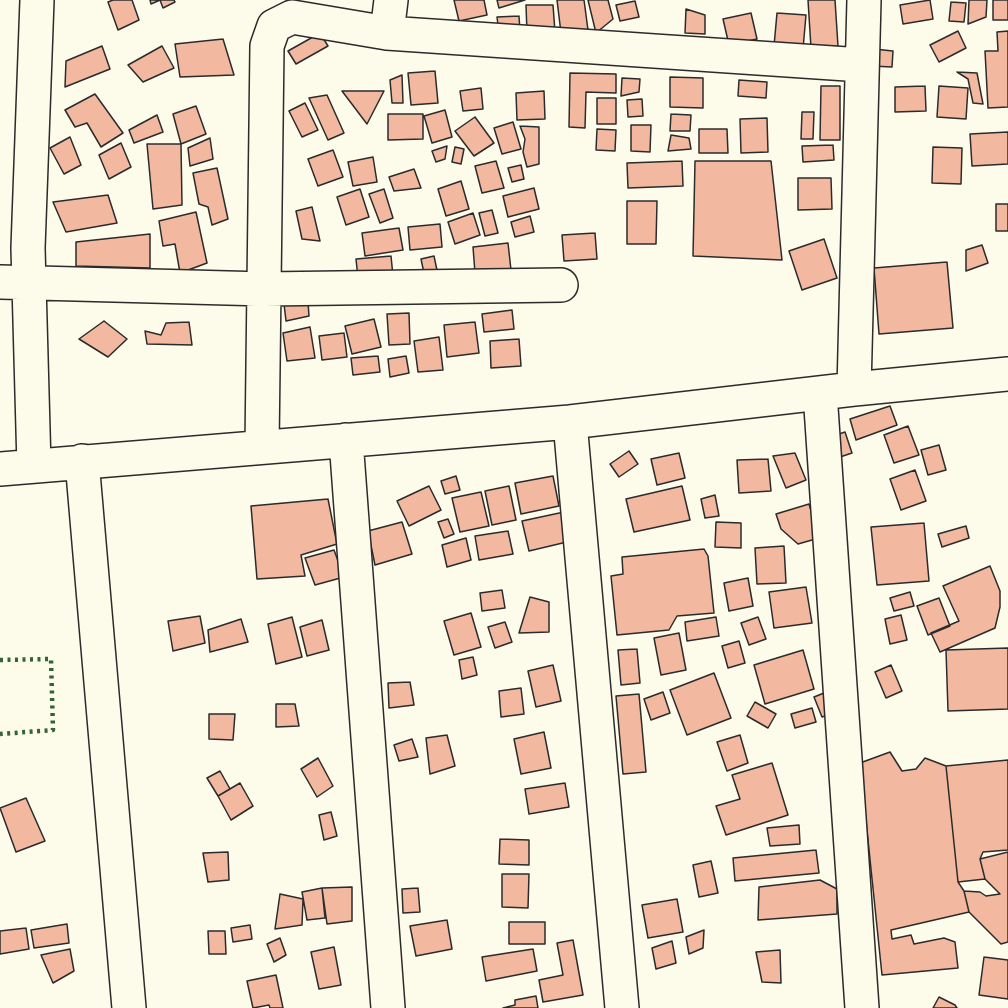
<!DOCTYPE html>
<style>
body{margin:0}
canvas{display:block;background:#fdfbea}
</style>
<canvas width="1008" height="1008"></canvas>
<script>
const ctx = document.querySelector('canvas').getContext('2d');
ctx.lineJoin = 'round';
function fillPath(path, color) { ctx.fillStyle = color; ctx.fill(path, 'evenodd'); }
const poly = rows => new Path2D(rows.map(r => 'M' + r).join(''));
function strokePath(path, color, width, dash) { ctx.strokeStyle = color; ctx.lineWidth = width; ctx.lineCap = dash ? 'butt' : 'round'; ctx.setLineDash(dash || []); ctx.stroke(path); }
const building = poly([
 [113,0,132,0,139,20,118,30,108,2,113,0],
 [150,0,174,0,175,2,163,8,160,0,151,4,150,0],
 [454,0,484,0,487,15,459,21,454,0],
 [497,0,525,0,499,8,497,0],
 [557,0,584,0,588,30,561,33,557,0],
 [588,0,608,0,613,19,596,33,588,0],
 [808,0,835,0,838,46,811,48,808,0],
 [930,0,933,19,903,24,900,5,930,0],
 [969,0,987,0,986,17,968,24,969,0],
 [993,0,1008,0,1008,20,993,20,993,0],
 [635,1,639,17,620,21,616,5,635,1],
 [951,2,966,3,964,22,949,21,951,2],
 [526,5,553,5,555,32,527,33,526,5],
 [686,9,705,15,705,34,685,33,686,9],
 [751,13,757,39,729,45,723,19,751,13],
 [777,13,806,15,803,49,774,46,777,13],
 [519,16,520,32,499,33,497,17,519,16],
 [958,31,966,48,939,62,930,45,958,31],
 [1008,31,1008,107,988,108,985,51,998,51,997,32,1008,31],
 [320,33,328,46,296,64,288,51,320,33],
 [223,39,234,75,180,77,175,44,223,39],
 [102,46,110,69,65,87,66,61,102,46],
 [162,46,174,68,143,82,128,65,162,46],
 [874,49,893,51,892,67,872,66,874,49],
 [435,71,438,103,411,105,408,73,435,71],
 [957,72,977,73,983,104,973,103,968,79,957,72],
 [570,73,616,74,616,93,586,92,585,128,569,127,570,73],
 [402,75,403,103,392,103,390,80,402,75],
 [670,77,703,78,703,108,670,107,670,77],
 [622,78,640,79,639,92,621,96,622,78],
 [739,80,767,82,766,98,738,96,739,80],
 [821,86,840,86,840,140,820,140,821,86],
 [925,86,926,111,895,112,895,87,925,86],
 [939,86,968,88,966,119,937,117,939,86],
 [481,88,483,109,463,111,460,91,481,88],
 [342,91,384,91,367,124,342,91],
 [544,91,545,119,517,120,516,93,544,91],
 [95,94,123,133,101,147,87,123,75,127,65,110,95,94],
 [327,95,344,133,328,140,309,98,327,95],
 [597,98,616,98,616,124,597,124,597,98],
 [642,99,643,116,628,117,627,100,642,99],
 [305,103,318,130,302,137,289,111,305,103],
 [196,106,206,134,181,144,173,114,196,106],
 [445,110,452,137,432,143,424,116,445,110],
 [802,112,814,112,813,139,801,139,802,112],
 [388,114,423,114,423,139,388,140,388,114],
 [671,114,691,115,690,131,670,131,671,114],
 [157,115,163,132,134,143,129,130,157,115],
 [475,117,494,143,474,156,455,131,475,117],
 [767,118,768,152,741,153,740,119,767,118],
 [513,122,521,149,502,154,494,128,513,122],
 [631,125,651,125,650,152,631,151,631,125],
 [520,126,539,127,539,164,527,167,523,152,525,139,520,126],
 [597,129,616,130,615,151,596,150,597,129],
 [699,129,727,129,728,153,699,153,699,129],
 [1008,132,1008,164,972,166,970,134,1008,132],
 [671,135,689,138,691,149,668,151,671,135],
 [70,137,81,165,64,174,50,148,70,137],
 [210,138,213,159,190,166,188,148,210,138],
 [121,143,131,167,109,179,99,155,121,143],
 [147,144,181,144,182,205,153,209,147,144],
 [833,145,834,160,803,162,802,146,833,145],
 [447,146,445,159,436,162,432,151,447,146],
 [455,147,464,149,461,164,452,162,455,147],
 [933,147,962,148,961,184,932,183,933,147],
 [333,150,343,177,318,186,308,159,333,150],
 [373,157,377,182,353,186,348,162,373,157],
 [496,161,504,188,482,193,475,166,496,161],
 [682,161,683,186,628,188,627,163,682,161],
 [695,161,771,161,782,260,693,256,695,161],
 [521,165,524,179,512,182,508,168,521,165],
 [217,168,228,219,212,225,208,207,199,204,193,173,217,168],
 [414,169,421,188,394,191,389,177,414,169],
 [798,178,831,178,832,209,798,210,798,178],
 [461,181,469,209,446,216,438,189,461,181],
 [534,188,539,209,508,217,503,196,534,188],
 [360,189,369,217,346,225,337,197,360,189],
 [384,189,393,218,380,223,369,194,384,189],
 [108,195,117,223,66,232,53,202,108,195],
 [627,201,657,201,656,244,627,244,627,201],
 [996,204,1008,204,1008,231,996,231,996,204],
 [312,207,320,241,302,239,296,211,312,207],
 [492,210,498,233,485,236,479,213,492,210],
 [196,212,207,263,180,273,175,244,163,246,159,221,196,212],
 [473,213,480,235,455,244,448,222,473,213],
 [530,216,534,232,515,237,511,222,530,216],
 [440,224,442,247,410,250,408,227,440,224],
 [399,228,403,250,365,256,362,233,399,228],
 [595,233,597,259,564,261,562,235,595,233],
 [150,234,150,268,76,266,76,242,150,234],
 [824,239,837,278,802,290,789,251,824,239],
 [508,243,511,270,475,273,473,247,508,243],
 [982,245,988,263,966,271,966,250,982,245],
 [391,256,393,276,358,278,356,259,391,256],
 [434,256,438,275,425,278,421,259,434,256],
 [947,262,953,328,879,334,874,268,947,262],
 [308,302,309,316,286,321,284,304,308,302],
 [512,310,514,329,484,332,482,314,512,310],
 [409,313,410,344,389,345,387,314,409,313],
 [374,319,381,347,352,354,345,326,374,319],
 [104,321,127,339,108,357,79,339,104,321],
 [189,322,192,345,147,344,145,331,161,335,166,323,189,322],
 [475,322,479,353,447,357,444,325,475,322],
 [310,327,315,358,287,361,283,333,310,327],
 [344,333,347,357,322,360,319,336,344,333],
 [439,337,443,370,418,372,414,341,439,337],
 [519,339,521,366,491,368,490,341,519,339],
 [378,356,380,372,353,375,351,358,378,356],
 [406,356,409,373,390,377,388,359,406,356],
 [890,406,897,425,856,440,850,419,890,406],
 [908,426,919,455,894,463,884,435,908,426],
 [845,432,852,453,837,458,830,437,845,432],
 [939,445,946,470,928,475,921,450,939,445],
 [629,451,638,464,619,477,610,464,629,451],
 [679,453,685,478,657,485,651,459,679,453],
 [795,453,806,480,786,488,773,456,795,453],
 [768,459,771,491,739,493,737,460,768,459],
 [915,470,926,501,901,510,890,479,915,470],
 [456,476,460,490,445,494,441,481,456,476],
 [553,476,559,506,521,514,515,483,553,476],
 [429,486,441,510,409,526,397,501,429,486],
 [509,486,516,520,492,525,485,491,509,486],
 [682,486,690,520,634,532,626,499,682,486],
 [481,492,489,526,460,532,452,498,481,492],
 [715,495,719,516,705,518,701,499,715,495],
 [328,499,337,544,301,555,305,576,257,579,251,506,328,499],
 [809,504,819,538,798,544,781,529,776,514,809,504],
 [564,512,571,541,529,551,522,521,564,512],
 [448,519,454,534,444,538,438,522,448,519],
 [402,522,412,554,375,565,368,531,402,522],
 [716,522,741,523,741,548,715,547,716,522],
 [924,523,929,581,877,585,871,527,924,523],
 [966,526,969,538,942,547,938,534,966,526],
 [508,531,513,554,479,560,475,536,508,531],
 [466,538,471,560,447,567,442,545,466,538],
 [784,546,786,583,757,584,755,548,784,546],
 [704,549,708,556,714,613,677,616,669,630,617,635,611,576,623,574,622,557,704,549],
 [334,550,344,577,315,585,305,558,334,550],
 [990,566,1000,591,1000,607,995,628,940,652,931,633,959,621,943,586,990,566],
 [748,578,753,606,729,611,724,583,748,578],
 [806,587,812,623,774,628,769,592,806,587],
 [502,590,505,608,482,611,480,593,502,590],
 [910,592,914,606,894,611,890,598,910,592],
 [530,597,549,602,549,632,519,633,530,597],
 [939,598,950,626,928,635,917,606,939,598],
 [471,613,481,647,454,655,444,621,471,613],
 [901,615,907,640,890,644,885,619,901,615],
 [200,616,205,643,173,651,168,621,200,616],
 [292,617,302,657,276,664,268,624,292,617],
 [716,617,719,636,687,641,685,622,716,617],
 [758,617,766,639,749,645,741,623,758,617],
 [241,619,248,642,210,652,208,630,241,619],
 [322,620,329,650,307,656,300,627,322,620],
 [505,622,512,642,495,648,488,627,505,622],
 [679,633,686,670,661,675,654,638,679,633],
 [739,641,745,663,728,668,722,646,739,641],
 [1008,648,1008,709,948,711,946,650,1008,648],
 [637,649,640,683,621,685,618,650,637,649],
 [803,650,814,689,765,704,754,665,803,650],
 [473,657,477,675,462,679,459,660,473,657],
 [553,665,561,701,536,707,528,671,553,665],
 [891,665,902,691,886,698,875,672,891,665],
 [714,673,731,718,687,735,670,690,714,673],
 [410,682,414,705,389,708,388,683,410,682],
 [521,688,524,714,501,717,499,691,521,688],
 [829,691,836,712,822,717,814,697,829,691],
 [663,692,670,713,651,720,644,699,663,692],
 [639,694,646,772,623,774,616,696,639,694],
 [755,702,776,714,768,728,747,716,755,702],
 [276,704,295,704,299,726,276,727,276,704],
 [812,708,816,722,795,728,791,714,812,708],
 [209,714,235,714,233,740,209,739,209,714],
 [544,732,551,768,521,774,514,739,544,732],
 [447,735,455,766,430,774,426,738,447,735],
 [740,735,748,763,727,771,717,742,740,735],
 [412,739,418,757,399,761,394,745,412,739],
 [890,752,902,771,916,769,925,758,946,766,958,882,964,891,969,912,891,930,892,939,911,935,914,944,944,938,955,942,958,968,882,975,860,763,890,752],
 [318,758,333,786,317,797,301,769,318,758],
 [1008,760,1008,850,983,852,980,859,985,879,958,882,946,766,1008,760],
 [772,763,788,815,726,835,716,806,740,799,732,775,772,763],
 [220,771,230,789,218,796,207,778,220,771],
 [240,783,253,806,231,820,218,796,240,783],
 [565,783,569,807,529,814,525,789,565,783],
 [26,798,45,841,16,852,0,808,26,798],
 [331,812,337,836,324,840,319,815,331,812],
 [799,825,800,844,770,846,767,828,799,825],
 [500,839,529,840,529,865,499,864,500,839],
 [816,850,819,873,735,881,733,858,816,850],
 [228,852,229,880,208,882,203,853,228,852],
 [1008,852,1008,942,1001,944,969,912,964,891,980,892,986,896,1000,894,985,879,980,859,1008,852],
 [711,861,718,893,699,897,693,865,711,861],
 [502,874,529,874,528,908,502,907,502,874],
 [820,880,837,889,837,914,758,920,759,887,820,880],
 [352,887,352,921,327,924,322,888,352,887],
 [322,888,325,918,307,920,302,892,322,888],
 [418,888,420,912,403,913,402,889,418,888],
 [280,894,303,899,302,925,275,929,280,894],
 [677,899,683,932,648,938,642,905,677,899],
 [447,920,452,949,416,956,410,926,447,920],
 [509,922,545,922,545,944,509,944,509,922],
 [67,924,69,943,34,948,31,930,67,924],
 [250,925,252,939,233,942,231,928,250,925],
 [26,928,29,949,0,954,0,931,26,928],
 [704,930,703,948,689,954,686,937,704,930],
 [208,931,225,931,226,954,209,954,208,931],
 [280,938,286,955,274,962,267,944,280,938],
 [573,940,583,995,543,1002,539,980,563,975,557,943,573,940],
 [672,941,676,963,656,969,652,948,672,941],
 [334,947,341,985,319,989,311,952,334,947],
 [70,949,74,971,53,983,41,955,70,949],
 [533,949,537,971,486,981,482,957,533,949],
 [780,950,781,983,762,982,756,952,780,950],
 [984,957,1008,960,1008,999,979,995,984,957],
 [276,975,283,1008,270,1008,269,1005,253,1008,247,981,276,975],
 [536,996,538,1008,503,1008,515,1005,515,1000,536,996],
 [939,997,955,1005,957,1008,933,1008,939,997]
]);
const minor = poly([
 [387,33,391,0],
 [0,282,265,289,561,285],
 [854,389,864,0],
 [820,393,862,1008],
 [570,422,622,1008],
 [346,440,388,1008],
 [262,446,267,46,274,26,292,17,387,33,862,65],
 [82,461,129,1008],
 [34,466,28,248,37,0],
 [0,469,570,422,854,389,1008,374]
]);
const hedge = poly([
 [0,660,51,659,53,730,0,734]
]);
fillPath(building, '#f2b8a0');
strokePath(building, '#2b2b2b', 1.5);
strokePath(minor, '#2b2b2b', 36);
strokePath(minor, '#fdfbea', 33);
strokePath(hedge, '#34623c', 4.5, [3, 4.5]);
</script>
